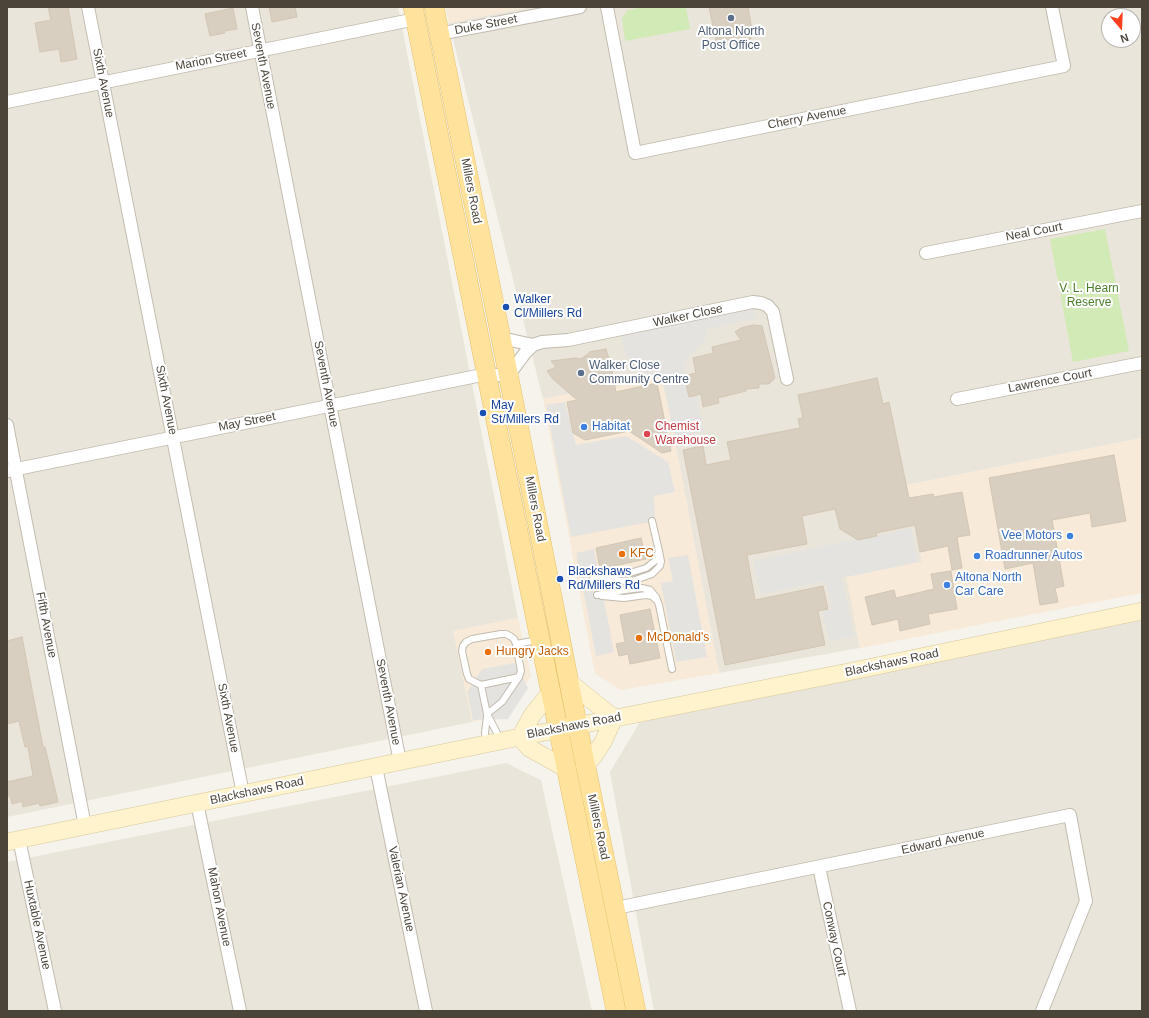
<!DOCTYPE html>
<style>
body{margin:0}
#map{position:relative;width:1149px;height:1018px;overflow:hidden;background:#f6f3ec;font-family:Arial,sans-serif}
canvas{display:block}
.frame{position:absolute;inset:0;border:8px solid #4b4439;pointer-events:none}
.north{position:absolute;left:1101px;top:8px;width:40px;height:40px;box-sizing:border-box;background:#fff;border:1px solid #b7b4b0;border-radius:50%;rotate:161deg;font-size:11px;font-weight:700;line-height:16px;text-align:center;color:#4b4439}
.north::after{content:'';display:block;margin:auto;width:14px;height:18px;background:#fc3f1d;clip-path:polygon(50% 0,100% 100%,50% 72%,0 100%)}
</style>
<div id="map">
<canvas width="1149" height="1018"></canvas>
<div class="frame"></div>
<div class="north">N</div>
</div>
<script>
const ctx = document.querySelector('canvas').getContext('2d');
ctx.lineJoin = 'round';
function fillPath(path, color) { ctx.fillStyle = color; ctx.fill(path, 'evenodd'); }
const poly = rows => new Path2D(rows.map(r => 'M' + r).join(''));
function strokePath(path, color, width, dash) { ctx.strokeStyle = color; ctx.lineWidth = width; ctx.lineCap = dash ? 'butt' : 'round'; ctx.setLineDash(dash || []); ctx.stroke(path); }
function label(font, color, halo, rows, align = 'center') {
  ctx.font = font + ' Arial,sans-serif'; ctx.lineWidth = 4; ctx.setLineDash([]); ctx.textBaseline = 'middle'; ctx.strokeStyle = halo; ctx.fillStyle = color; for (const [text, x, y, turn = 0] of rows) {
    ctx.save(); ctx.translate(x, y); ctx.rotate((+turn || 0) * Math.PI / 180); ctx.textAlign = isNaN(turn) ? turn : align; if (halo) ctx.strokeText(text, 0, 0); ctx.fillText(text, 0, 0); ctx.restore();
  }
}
const residential = poly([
 [7,7,398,7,518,618,454,631,472,722,7,817],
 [530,7,1142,7,1142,438,907,485,922,562,847,577,860,648,719,673,675,442,661,376,543,399,449,23],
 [1109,16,1133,16,1133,40,1109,40],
 [1142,620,1142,1011,654,1011,610,772,640,722],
 [506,763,541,780,592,1011,7,1011,7,862]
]);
const commercial = poly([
 [445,7,530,7,449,23],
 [661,376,675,442,719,673,621,690,595,674,543,399],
 [1142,438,1142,593,860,648,846,577,922,562,907,485],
 [518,618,531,676,507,713,472,722,453,631]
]);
const green = poly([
 [643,7,686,7,690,29,625,41,622,18,628,10],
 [1105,229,1129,351,1073,362,1050,239]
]);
const parking = poly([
 [755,306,757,318,707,329,706,339,689,355,683,369,688,395,696,393,704,432,675,438,662,374,641,379,638,366,625,353,621,335],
 [565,402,576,445,626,436,668,462,675,492,654,496,655,521,571,537,546,405],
 [911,528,918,562,842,578,854,636,829,641,823,611,832,609,826,581,761,594,753,561],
 [594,549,614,652,596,656,576,553],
 [688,555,707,657,676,662,661,583,673,581,668,558],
 [515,663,528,688,508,719,473,720,467,692,482,669]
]);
const building = poly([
 [48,7,68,7,77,59,61,62,59,49,40,52,35,23,51,20,48,7],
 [269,7,295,7,297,17,272,22,269,7],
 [709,7,748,7,752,30,749,30,751,39,717,46,709,7],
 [233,8,237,29,224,31,225,33,210,36,205,14,233,8],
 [753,325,762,326,775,378,769,384,759,384,759,388,746,389,746,391,718,398,719,403,703,407,701,394,689,397,684,376,696,373,693,358,713,353,712,347,741,340,735,332,741,328,753,325],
 [606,349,608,356,613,364,612,371,616,392,657,383,671,451,662,453,629,431,585,440,573,433,567,402,577,400,553,379,547,371,556,367,551,361,575,358,581,359,589,353,589,352,606,349],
 [877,378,883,404,889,402,909,498,933,494,934,497,962,492,970,535,957,537,962,568,952,570,948,546,920,552,915,525,876,533,877,536,858,540,840,529,835,509,802,516,807,544,747,555,755,600,823,586,828,609,818,611,825,645,725,665,683,450,703,446,706,465,731,460,727,442,800,428,798,419,803,418,798,395,877,378],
 [1114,455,1126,521,1092,527,1090,513,1052,520,1064,586,1055,588,1058,602,1040,605,1033,563,1005,569,989,478,1114,455],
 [641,538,646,559,600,569,596,548,641,538],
 [951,571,957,609,928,614,930,624,900,631,898,619,872,625,865,597,894,590,896,598,934,589,931,574,951,571],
 [650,609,660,658,630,664,628,654,619,656,616,644,625,642,620,615,650,609],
 [22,637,43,747,45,747,58,802,40,806,39,803,23,807,22,801,12,804,10,796,7,796,7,782,33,776,28,747,25,747,19,721,7,724,7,641,22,637]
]);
const lane = poly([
 [606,578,617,581,635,580,652,574,660,566,661,561,659,551],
 [593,579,633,572,646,568,655,561,659,551,652,521],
 [597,595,625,590,642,588,650,590,656,597,659,605,672,669],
 [602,596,624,598,646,595,652,596,655,599],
 [516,644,538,640],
 [481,685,469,679,467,674,462,651,463,646,466,642,472,639,501,634,506,634,510,636,514,639,516,644,521,671,519,677,502,702,487,714],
 [499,739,497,733,487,714,481,685,519,677],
 [486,742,485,733,487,716]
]);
const street = poly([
 [88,7,243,794],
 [252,7,400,762],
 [607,7,635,153,1064,66,1052,7],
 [439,34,580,7],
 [7,102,416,19],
 [926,253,1142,211],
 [501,338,533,345],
 [957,399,1142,363],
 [7,425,85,826],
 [7,471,487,374,508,376,525,353,533,345,542,342,568,340,753,302,761,303,768,306,773,312,787,379],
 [376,767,426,1011],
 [197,803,240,1011],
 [19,839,55,1011],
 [819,867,850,1011],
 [616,908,1070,815,1086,901,1042,1011]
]);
const secondary = poly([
 [569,682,614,718],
 [520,737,529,748,567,769],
 [520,737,533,714,551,692],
 [585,765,594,756,603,742,614,718],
 [7,842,520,737,848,672,1142,611]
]);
const primary = poly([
 [413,7,529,586,616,1011],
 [434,7,501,338,581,743,636,1011]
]);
const markers = [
 [731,18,4,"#5c6f8a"],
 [506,307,4,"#1a4fb4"],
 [581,373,4,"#5c6f8a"],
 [483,413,4,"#1a4fb4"],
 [584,427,4,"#3f7fe0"],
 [647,434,4,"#e0444e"],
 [1070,536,4,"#3f7fe0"],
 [622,554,4,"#e8710a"],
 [977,556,4,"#3f7fe0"],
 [560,579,4,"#1a4fb4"],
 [947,585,4,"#3f7fe0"],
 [639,638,4,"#e8710a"],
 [488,652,4,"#e8710a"]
];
const streetNames = [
 ["Duke Street",486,25,-11],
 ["Marion Street",211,60,-11],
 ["Seventh Avenue",263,66,79],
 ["Sixth Avenue",103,83,79],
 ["Cherry Avenue",807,118,-11],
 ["Millers Road",471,191,79],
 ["Neal Court",1034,232,-11],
 ["Walker Close",688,316,-12],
 ["Lawrence Court",1050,381,-11],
 ["Seventh Avenue",326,384,79],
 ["Sixth Avenue",166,400,79],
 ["May Street",247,422,-11],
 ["Millers Road",535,509,79],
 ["Fifth Avenue",46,625,79],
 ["Blackshaws Road",892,663,-12],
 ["Seventh Avenue",388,702,79],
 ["Sixth Avenue",228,718,79],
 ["Blackshaws Road",574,726,-11],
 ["Blackshaws Road",257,791,-12],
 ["Millers Road",598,827,78],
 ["Edward Avenue",943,842,-12],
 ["Valerian Avenue",401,889,78],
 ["Mahon Avenue",219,907,79],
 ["Huxtable Avenue",37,925,78],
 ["Conway Court",834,939,78]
];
const serviceNames = [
 ["Altona North",731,32],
 ["Post Office",731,46],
 ["Walker Close",589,366,"left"],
 ["Community Centre",589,380,"left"]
];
const parkNames = [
 ["V. L. Hearn",1089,289],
 ["Reserve",1089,303]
];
const transitNames = [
 ["Walker",514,300],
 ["Cl/Millers Rd",514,314],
 ["May",491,406],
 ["St/Millers Rd",491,420],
 ["Blackshaws",568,572],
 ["Rd/Millers Rd",568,586]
];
const shopNames = [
 ["Habitat",592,427],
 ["Vee Motors",1062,536,"right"],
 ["Roadrunner Autos",985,556],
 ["Altona North",955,578],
 ["Car Care",955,592]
];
const healthNames = [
 ["Chemist",655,427],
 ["Warehouse",655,441]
];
const foodNames = [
 ["KFC",630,554],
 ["McDonald's",647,638],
 ["Hungry Jacks",496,652]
];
fillPath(residential, '#eae5da');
fillPath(commercial, '#f7ead8');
fillPath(green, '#d2eab5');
fillPath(parking, '#e5e3e0');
fillPath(building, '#d8cfc1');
strokePath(building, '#d3c7b4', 1);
strokePath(lane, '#c2bbae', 8);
strokePath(street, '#c2bbae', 14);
strokePath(secondary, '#d6c79b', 18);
strokePath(primary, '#e6c16a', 20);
strokePath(lane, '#fff', 6);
strokePath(street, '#fff', 12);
strokePath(secondary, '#fff3cd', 17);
strokePath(primary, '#ffe39c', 19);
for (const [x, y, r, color] of markers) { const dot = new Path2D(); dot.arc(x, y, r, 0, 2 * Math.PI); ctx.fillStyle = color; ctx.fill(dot); strokePath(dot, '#fff', 1.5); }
label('12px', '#4b4439', '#fff', streetNames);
label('12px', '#4e5e75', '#fff', serviceNames);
label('12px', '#4a7f2a', '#fff', parkNames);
label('12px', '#164399', '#fff', transitNames, 'left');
label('12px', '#366cbe', '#fff', shopNames, 'left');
label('12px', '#be3a42', '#fff', healthNames, 'left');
label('12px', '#c56008', '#fff', foodNames, 'left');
</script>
